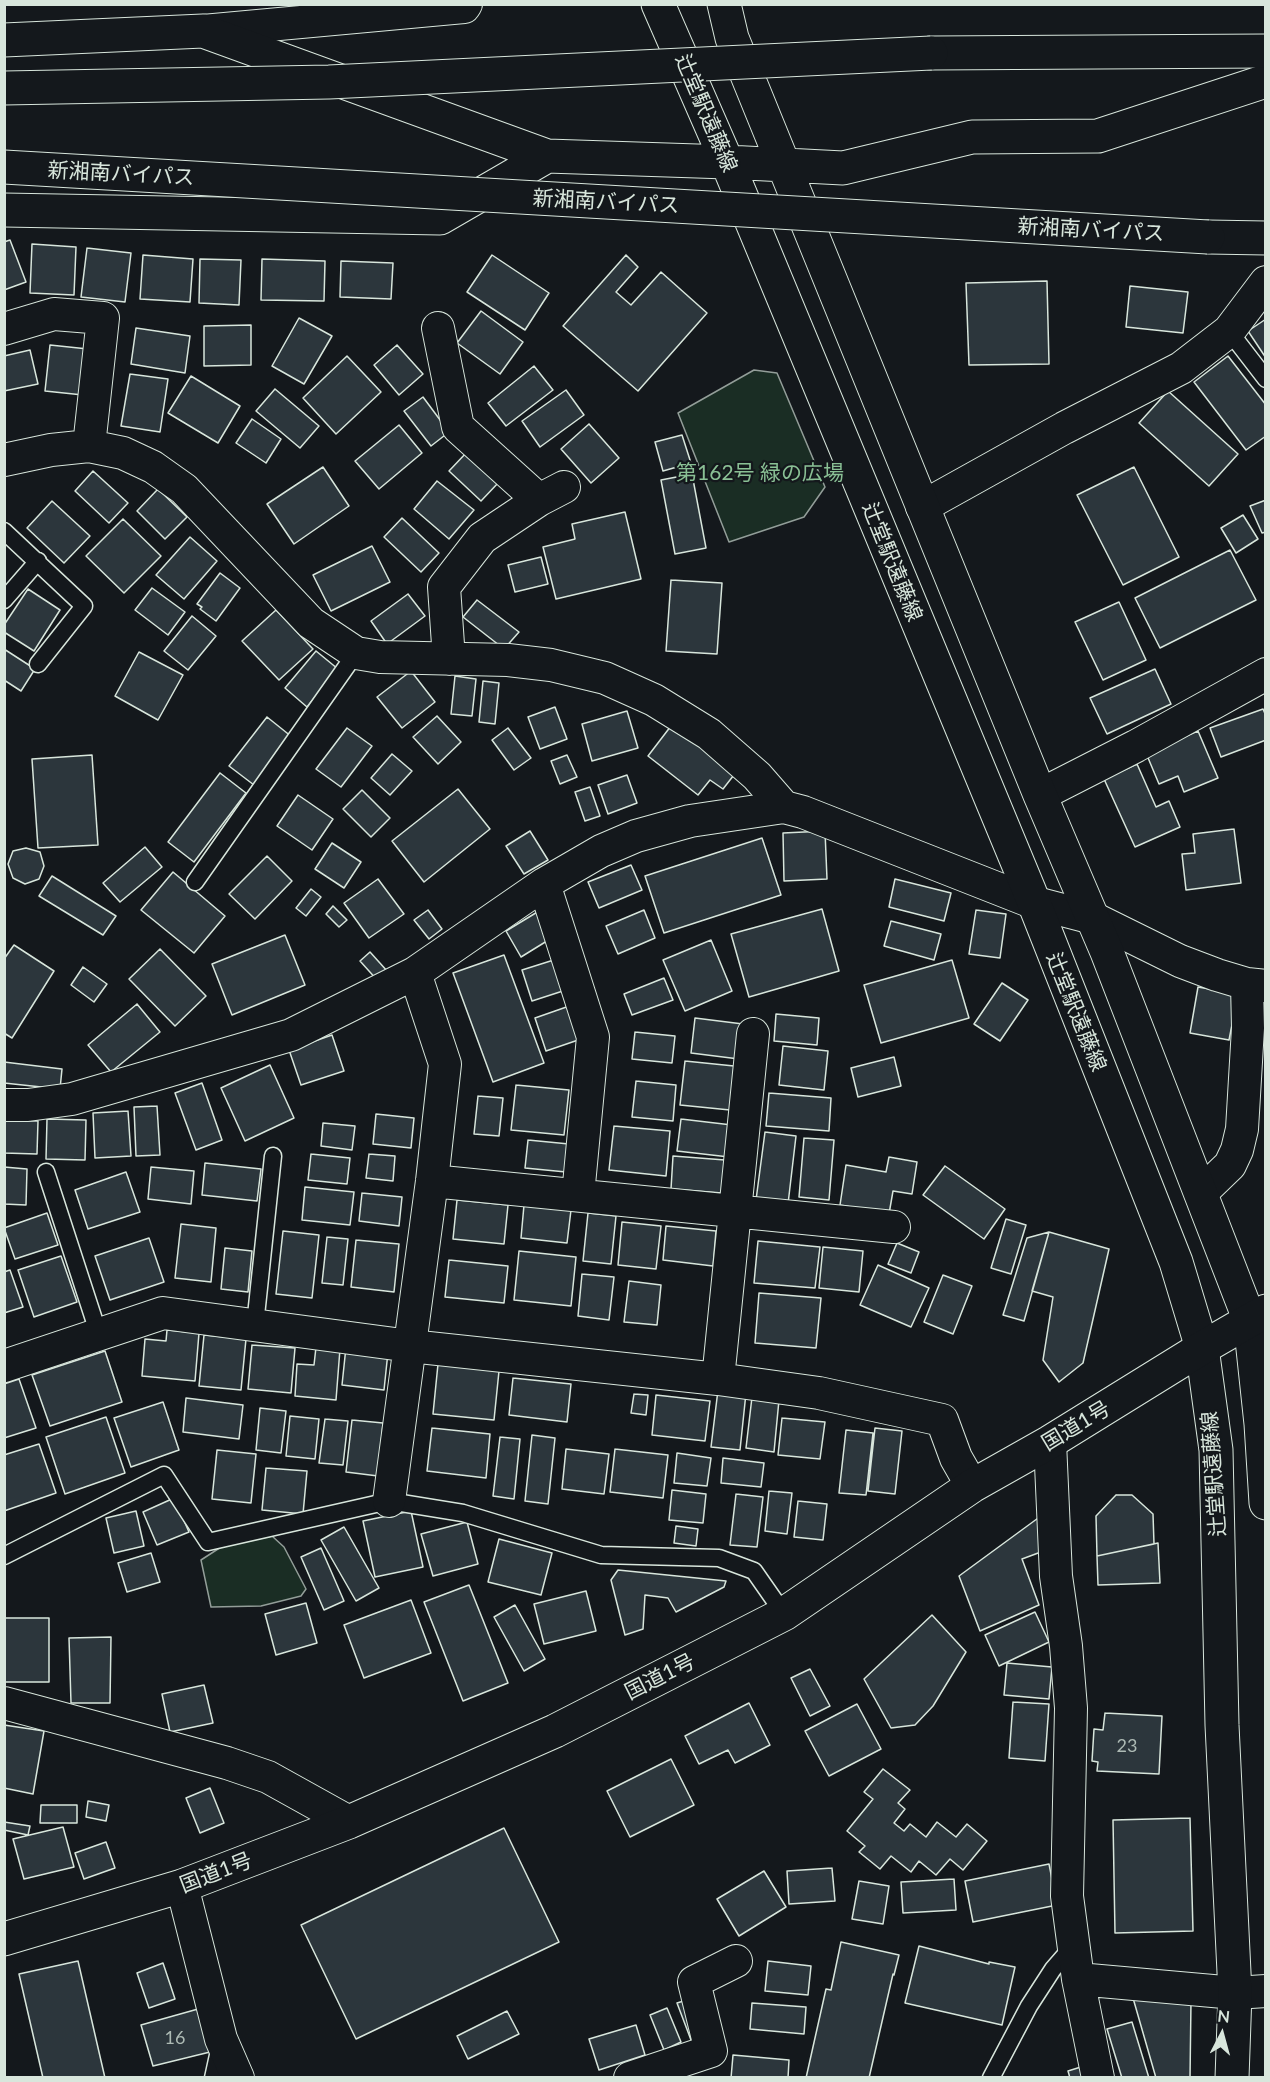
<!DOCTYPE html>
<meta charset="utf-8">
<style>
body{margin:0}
#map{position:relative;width:1270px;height:2082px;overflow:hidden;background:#14181c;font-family:Lato,sans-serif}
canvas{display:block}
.frame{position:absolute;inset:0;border:6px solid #d8e6dc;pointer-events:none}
.north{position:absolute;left:1192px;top:2004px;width:60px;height:60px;-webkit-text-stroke:4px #14181c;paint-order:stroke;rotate:6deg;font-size:16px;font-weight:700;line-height:24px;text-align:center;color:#d8e6dc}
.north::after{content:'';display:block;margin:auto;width:21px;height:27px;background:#d8e6dc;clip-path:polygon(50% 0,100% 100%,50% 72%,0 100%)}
</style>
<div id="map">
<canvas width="1270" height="2082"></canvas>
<div class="frame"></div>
<div class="north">N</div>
</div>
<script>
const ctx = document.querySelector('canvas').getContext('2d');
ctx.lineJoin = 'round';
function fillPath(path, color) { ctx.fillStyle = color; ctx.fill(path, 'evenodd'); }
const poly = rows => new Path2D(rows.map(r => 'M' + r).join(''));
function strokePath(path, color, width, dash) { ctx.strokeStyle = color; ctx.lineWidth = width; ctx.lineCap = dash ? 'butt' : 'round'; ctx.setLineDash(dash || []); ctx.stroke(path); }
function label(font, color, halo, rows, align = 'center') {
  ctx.font = font + ' Lato,"Noto Sans JP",sans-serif'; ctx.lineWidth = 4.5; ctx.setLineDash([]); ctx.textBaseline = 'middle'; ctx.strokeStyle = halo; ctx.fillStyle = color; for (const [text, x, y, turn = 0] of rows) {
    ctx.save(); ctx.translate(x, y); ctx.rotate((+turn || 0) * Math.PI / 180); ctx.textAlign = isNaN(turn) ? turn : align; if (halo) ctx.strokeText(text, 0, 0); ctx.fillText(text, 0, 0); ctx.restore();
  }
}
const green = poly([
 [754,370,777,373,825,487,804,517,729,542,678,413,754,370],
 [272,1536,284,1547,306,1589,301,1596,261,1606,211,1607,201,1560,221,1547,272,1536]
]);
const building = poly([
 [10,240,26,282,4,290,4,242,10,240],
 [32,244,76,247,74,295,30,293,32,244],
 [87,248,131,253,125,302,81,297,87,248],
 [143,255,193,259,190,302,140,299,143,255],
 [492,255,549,293,525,330,467,292,492,255],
 [626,255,638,267,616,292,631,305,661,272,707,313,638,391,563,326,626,255],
 [200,259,241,260,239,305,199,303,200,259],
 [262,259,325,261,324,301,261,300,262,259],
 [341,261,393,263,391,299,340,297,341,261],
 [1047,281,1049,364,969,365,966,283,1047,281],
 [1130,286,1188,292,1183,333,1126,327,1130,286],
 [481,311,523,342,500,374,457,343,481,311],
 [299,318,332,336,304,384,272,366,299,318],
 [1266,319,1266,358,1248,331,1266,319],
 [251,325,251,365,204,366,204,326,251,325],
 [136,328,190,336,185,373,131,364,136,328],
 [50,345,88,349,83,395,45,391,50,345],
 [397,345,423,374,399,395,374,365,397,345],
 [30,350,38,384,4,391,4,356,30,350],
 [347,356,381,392,336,434,303,398,347,356],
 [1228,356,1266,405,1266,436,1246,450,1194,382,1228,356],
 [534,366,553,390,506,426,488,403,534,366],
 [130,374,168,379,160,432,121,426,130,374],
 [191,376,240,406,218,443,168,413,191,376],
 [275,389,319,426,300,448,256,411,275,389],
 [566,390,584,415,540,447,522,421,566,390],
 [1168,391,1238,454,1209,486,1139,423,1168,391],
 [423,397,449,432,431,446,404,411,423,397],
 [252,419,281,439,266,463,236,443,252,419],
 [589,424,619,458,591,483,561,449,589,424],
 [399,425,422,453,379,489,355,461,399,425],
 [682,435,691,463,663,471,655,442,682,435],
 [467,452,499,482,481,501,449,471,467,452],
 [323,467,349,506,294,544,267,504,323,467],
 [1134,467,1179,557,1123,585,1077,495,1134,467],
 [93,471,128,503,109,523,75,491,93,471],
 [692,474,706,548,675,554,661,480,692,474],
 [437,481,474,510,449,539,414,509,437,481],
 [158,489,187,517,165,539,137,511,158,489],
 [1266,500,1266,532,1262,533,1250,506,1266,500],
 [52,501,90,536,64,563,27,528,52,501],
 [625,512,641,579,556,599,543,547,575,539,572,524,625,512],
 [1243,515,1258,539,1236,553,1221,528,1243,515],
 [402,518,439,553,421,572,384,537,402,518],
 [123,519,161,556,124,593,86,556,123,519],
 [190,537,217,561,184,599,156,575,190,537],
 [372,546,390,582,331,611,313,575,372,546],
 [1230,550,1256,600,1160,648,1135,598,1230,550],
 [541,557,548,584,515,592,508,565,541,557],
 [220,573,240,588,216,621,200,609,202,607,197,604,220,573],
 [671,580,722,583,717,654,666,651,671,580],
 [152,588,185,612,168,635,135,610,152,588],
 [28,589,60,610,34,651,4,632,4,625,28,589],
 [408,594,425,616,387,644,371,621,408,594],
 [477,600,519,632,504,649,463,617,477,600],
 [1119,602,1146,660,1103,680,1075,622,1119,602],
 [276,610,313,649,279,680,242,641,276,610],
 [192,616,216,636,188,670,164,651,192,616],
 [4,649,35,669,21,691,4,680,4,649],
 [316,651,338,669,307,707,285,688,316,651],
 [139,652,183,675,158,720,115,696,139,652],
 [1155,669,1171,704,1107,734,1090,698,1155,669],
 [411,671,435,702,402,728,377,697,411,671],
 [455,676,476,679,472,716,451,714,455,676],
 [483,681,499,683,495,724,479,722,483,681],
 [555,707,567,739,540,749,528,717,555,707],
 [1263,709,1266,716,1266,740,1221,757,1210,728,1263,709],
 [627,711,638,748,592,761,582,724,627,711],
 [437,716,461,742,438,764,413,737,437,716],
 [267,717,292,737,254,785,229,766,267,717],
 [674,722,737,771,723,789,710,780,698,795,648,756,674,722],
 [347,728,372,746,341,787,316,769,347,728],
 [508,728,531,758,514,770,492,740,508,728],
 [1198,731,1218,778,1184,792,1178,776,1159,784,1146,753,1198,731],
 [392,754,412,771,390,795,371,778,392,754],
 [92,755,98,845,38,848,32,759,92,755],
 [567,755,577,777,560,784,551,761,567,755],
 [1137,764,1156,807,1169,801,1180,827,1135,847,1104,779,1137,764],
 [220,773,246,793,194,862,168,842,220,773],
 [627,775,637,803,608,814,598,785,627,775],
 [590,787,600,816,585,821,575,792,590,787],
 [458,789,490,829,424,882,392,841,458,789],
 [362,790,390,818,371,837,343,809,362,790],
 [298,795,333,819,312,850,277,826,298,795],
 [1234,829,1241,883,1186,890,1182,854,1195,853,1193,834,1234,829],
 [530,831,548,860,524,874,506,846,530,831],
 [825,831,827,879,784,881,783,833,825,831],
 [762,838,781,895,664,933,645,876,762,838],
 [332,843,361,862,344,888,315,869,332,843],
 [145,847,162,867,120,902,103,883,145,847],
 [26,848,40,852,44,866,39,879,25,884,13,878,8,864,13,851,26,848],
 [267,856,292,881,255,919,229,894,267,856],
 [631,865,642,890,599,908,588,882,631,865],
 [173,872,225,916,194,953,141,910,173,872],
 [52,876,116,916,103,935,39,896,52,876],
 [378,879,404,914,369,938,344,903,378,879],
 [895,879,951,893,944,921,889,907,895,879],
 [311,889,321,897,306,916,296,908,311,889],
 [333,906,347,920,339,927,326,914,333,906],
 [822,909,839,971,749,997,731,934,822,909],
 [428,910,442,929,429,939,414,920,428,910],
 [644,910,655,938,618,954,606,926,644,910],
 [976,910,1006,914,1000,958,969,954,976,910],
 [539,911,555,936,521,957,506,931,539,911],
 [891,921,941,934,934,960,884,946,891,921],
 [285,935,305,985,232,1015,212,964,285,935],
 [711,940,732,991,685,1011,663,960,711,940],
 [14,945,54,971,12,1038,4,1033,4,959,14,945],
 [160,949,206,996,175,1026,129,979,160,949],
 [370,952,388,972,378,981,360,961,370,952],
 [504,955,544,1063,493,1082,453,973,504,955],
 [560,958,569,989,532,1001,522,970,560,958],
 [952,960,969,1018,881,1043,864,985,952,960],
 [83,967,107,984,94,1002,71,985,83,967],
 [664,978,673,1000,632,1015,624,994,664,978],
 [1002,983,1028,1000,1000,1041,974,1024,1002,983],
 [1198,987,1238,994,1229,1040,1190,1033,1198,987],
 [137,1004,160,1032,111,1072,88,1045,137,1004],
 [575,1004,587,1037,546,1051,535,1018,575,1004],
 [776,1014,819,1018,817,1045,774,1041,776,1014],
 [695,1018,743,1024,739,1059,691,1053,695,1018],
 [635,1032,675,1036,672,1063,632,1059,635,1032],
 [332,1035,344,1071,301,1085,289,1050,332,1035],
 [783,1046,828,1051,824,1090,779,1085,783,1046],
 [894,1057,901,1086,858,1097,851,1068,894,1057],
 [685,1061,734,1066,730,1110,680,1105,685,1061],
 [4,1062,62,1069,60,1089,4,1083,4,1062],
 [270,1065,294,1118,245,1141,221,1088,270,1065],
 [636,1081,676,1085,673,1121,632,1117,636,1081],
 [202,1083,222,1140,196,1150,175,1093,202,1083],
 [516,1085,569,1090,564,1135,511,1130,516,1085],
 [769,1093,831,1098,829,1131,766,1126,769,1093],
 [478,1096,503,1098,499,1136,474,1134,478,1096],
 [157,1106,160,1155,136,1156,134,1107,157,1106],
 [128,1111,131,1156,95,1158,93,1113,128,1111],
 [376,1114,414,1118,411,1148,373,1144,376,1114],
 [47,1119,86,1120,85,1160,46,1159,47,1119],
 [681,1119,732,1125,729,1157,677,1151,681,1119],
 [4,1120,38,1121,37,1154,4,1153,4,1120],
 [323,1123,355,1126,352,1150,321,1146,323,1123],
 [614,1126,670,1131,666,1176,609,1170,614,1126],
 [765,1132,796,1136,788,1204,756,1200,765,1132],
 [804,1138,834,1140,829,1200,799,1197,804,1138],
 [528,1140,569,1144,566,1172,525,1168,528,1140],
 [311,1154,350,1158,347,1184,308,1180,311,1154],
 [369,1154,395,1156,393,1181,366,1178,369,1154],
 [673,1156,725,1160,722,1193,671,1189,673,1156],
 [889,1157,917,1162,912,1194,893,1191,889,1214,840,1205,846,1165,886,1172,889,1157],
 [205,1163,261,1169,257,1201,202,1195,205,1163],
 [945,1166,1005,1209,984,1239,923,1195,945,1166],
 [4,1167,27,1169,26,1205,4,1204,4,1167],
 [151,1167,194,1171,191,1204,148,1199,151,1167],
 [126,1172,140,1212,88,1229,75,1190,126,1172],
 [305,1187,354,1192,350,1225,302,1220,305,1187],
 [362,1193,402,1197,399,1226,359,1221,362,1193],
 [457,1200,508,1205,504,1244,453,1239,457,1200],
 [524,1205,571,1210,567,1243,521,1238,524,1205],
 [47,1213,58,1245,15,1259,4,1228,47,1213],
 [588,1213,616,1216,611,1264,583,1261,588,1213],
 [1006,1219,1026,1225,1011,1274,991,1268,1006,1219],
 [622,1222,661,1226,656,1269,618,1265,622,1222],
 [181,1224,216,1228,211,1282,175,1278,181,1224],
 [666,1226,716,1231,713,1266,663,1260,666,1226],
 [283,1231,319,1235,312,1298,276,1294,283,1231],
 [1049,1232,1109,1249,1083,1363,1059,1382,1043,1360,1053,1297,1032,1291,1049,1232],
 [1049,1232,1024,1321,1003,1315,1027,1238,1049,1232],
 [327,1237,348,1239,343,1285,322,1283,327,1237],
 [149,1238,164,1282,110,1300,95,1256,149,1238],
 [356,1240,399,1244,394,1292,351,1287,356,1240],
 [758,1241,820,1247,815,1288,754,1283,758,1241],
 [897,1243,919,1252,911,1273,888,1264,897,1243],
 [823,1247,863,1251,859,1292,819,1288,823,1247],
 [225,1248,252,1251,248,1292,221,1289,225,1248],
 [519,1251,576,1257,571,1306,514,1300,519,1251],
 [61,1256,77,1302,34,1317,18,1270,61,1256],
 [449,1260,508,1266,504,1303,445,1297,449,1260],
 [878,1265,929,1288,911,1327,860,1305,878,1265],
 [10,1270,23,1307,4,1313,4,1272,10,1270],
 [582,1274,614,1277,609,1320,578,1316,582,1274],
 [943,1275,972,1286,953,1334,924,1322,943,1275],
 [629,1281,661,1285,657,1325,624,1322,629,1281],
 [759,1293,821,1298,816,1348,755,1343,759,1293],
 [167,1330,199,1333,195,1381,142,1376,145,1339,166,1341,167,1330],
 [204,1335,246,1339,241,1390,199,1386,204,1335],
 [252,1345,295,1348,291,1393,248,1389,252,1345],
 [316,1347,340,1349,336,1400,295,1396,297,1364,314,1365,316,1347],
 [346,1347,388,1352,384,1390,342,1385,346,1347],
 [105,1351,122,1402,50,1426,32,1375,105,1351],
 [438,1364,499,1371,494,1420,433,1414,438,1364],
 [513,1378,571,1384,567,1422,509,1415,513,1378],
 [19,1379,36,1428,4,1438,4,1384,19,1379],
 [718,1390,746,1393,740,1450,711,1447,718,1390],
 [634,1394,648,1395,646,1415,631,1413,634,1394],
 [656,1395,710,1401,705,1441,652,1435,656,1395],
 [752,1397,779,1400,774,1452,746,1448,752,1397],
 [186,1398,243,1405,239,1439,183,1432,186,1398],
 [163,1402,179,1450,131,1467,114,1418,163,1402],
 [260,1408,286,1411,281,1453,256,1450,260,1408],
 [290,1416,319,1419,315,1459,286,1456,290,1416],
 [106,1417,125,1473,65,1494,46,1437,106,1417],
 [782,1418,825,1422,820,1459,778,1455,782,1418],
 [325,1419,348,1421,343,1465,319,1463,325,1419],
 [352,1420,383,1423,378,1476,346,1472,352,1420],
 [432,1428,490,1434,486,1478,427,1471,432,1428],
 [875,1428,902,1431,895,1494,868,1491,875,1428],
 [846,1430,873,1433,866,1495,839,1493,846,1430],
 [532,1435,555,1438,548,1504,525,1501,532,1435],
 [500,1437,520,1439,514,1499,493,1496,500,1437],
 [39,1444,56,1493,4,1511,4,1455,39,1444],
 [566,1449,609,1454,604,1494,562,1489,566,1449],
 [615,1449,668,1455,663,1498,610,1492,615,1449],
 [217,1450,256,1454,251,1503,212,1499,217,1450],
 [677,1453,711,1458,707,1486,674,1483,677,1453],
 [723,1458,764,1463,761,1487,721,1483,723,1458],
 [266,1468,307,1471,303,1514,262,1510,266,1468],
 [672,1490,706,1494,703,1523,669,1520,672,1490],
 [769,1491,792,1493,787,1534,765,1531,769,1491],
 [736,1494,763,1497,757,1547,730,1545,736,1494],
 [1116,1495,1132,1495,1153,1514,1154,1544,1097,1556,1096,1516,1116,1495],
 [174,1498,189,1532,157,1545,143,1512,174,1498],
 [798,1501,827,1504,823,1540,794,1537,798,1501],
 [136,1511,144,1546,114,1553,106,1518,136,1511],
 [411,1511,423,1567,375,1577,363,1521,411,1511],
 [1045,1513,1049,1549,1022,1559,1039,1605,980,1631,959,1576,1045,1513],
 [467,1522,478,1564,433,1576,421,1534,467,1522],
 [676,1526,698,1529,696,1546,674,1543,676,1526],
 [344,1527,379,1588,356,1601,321,1540,344,1527],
 [499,1539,552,1553,541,1595,488,1582,499,1539],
 [1158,1543,1160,1583,1098,1585,1097,1556,1158,1543],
 [321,1548,344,1601,324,1610,301,1557,321,1548],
 [151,1553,160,1582,127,1592,118,1563,151,1553],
 [618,1570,726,1581,724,1587,676,1612,668,1598,645,1595,643,1629,625,1635,611,1580,618,1570],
 [469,1585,508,1683,463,1701,424,1602,469,1585],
 [586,1591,596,1631,544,1644,534,1604,586,1591],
 [411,1600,431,1653,364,1678,344,1625,411,1600],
 [306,1603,317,1643,276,1655,265,1614,306,1603],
 [515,1605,545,1659,524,1671,494,1617,515,1605],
 [1035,1612,1049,1642,999,1666,985,1635,1035,1612],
 [932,1615,966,1652,933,1706,915,1725,891,1728,864,1679,932,1615],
 [4,1618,49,1618,49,1682,4,1682,4,1618],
 [111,1637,110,1703,71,1703,69,1638,111,1637],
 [1007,1663,1052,1667,1049,1699,1004,1695,1007,1663],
 [810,1669,830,1706,810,1716,791,1678,810,1669],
 [204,1685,213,1723,170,1732,162,1694,204,1685],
 [1013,1702,1049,1704,1045,1761,1009,1758,1013,1702],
 [749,1703,770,1745,735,1763,728,1750,699,1764,685,1736,749,1703],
 [857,1704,881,1749,829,1776,805,1731,857,1704],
 [1105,1713,1162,1716,1159,1774,1097,1771,1098,1762,1092,1761,1094,1729,1103,1730,1105,1713],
 [4,1725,44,1731,33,1794,4,1788,4,1725],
 [671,1759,694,1805,630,1837,607,1791,671,1759],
 [883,1769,910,1790,898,1803,905,1809,894,1823,904,1831,910,1824,926,1837,937,1822,956,1837,967,1824,987,1841,963,1870,950,1859,936,1875,919,1861,911,1872,891,1856,880,1869,859,1852,865,1846,847,1831,873,1799,864,1792,883,1769],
 [210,1788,224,1823,200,1833,186,1798,210,1788],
 [88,1801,109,1805,106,1821,86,1817,88,1801],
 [41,1805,77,1805,77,1823,40,1823,41,1805],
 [1190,1818,1193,1931,1115,1933,1113,1820,1190,1818],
 [4,1822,30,1826,28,1835,4,1830,4,1822],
 [63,1827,74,1867,24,1879,13,1839,63,1827],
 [504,1828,559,1942,356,2039,301,1925,504,1828],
 [106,1842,115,1868,84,1879,75,1853,106,1842],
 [1049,1864,1057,1905,973,1922,965,1881,1049,1864],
 [832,1868,835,1901,789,1904,787,1871,832,1868],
 [764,1871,786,1907,739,1936,717,1899,764,1871],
 [954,1879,956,1910,903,1913,901,1882,954,1879],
 [859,1881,889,1886,883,1924,852,1919,859,1881],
 [841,1942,899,1955,894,1975,893,1974,869,2078,806,2078,826,1989,831,1990,841,1942],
 [919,1946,989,1964,989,1962,1015,1967,1002,2025,905,2003,919,1946],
 [78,1961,105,2078,43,2078,19,1974,78,1961],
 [768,1961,811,1966,808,1995,765,1991,768,1961],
 [163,1963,175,1999,149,2008,137,1973,163,1963],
 [1133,1998,1191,2001,1190,2078,1156,2078,1133,1998],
 [690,1999,703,2035,691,2040,677,2003,690,1999],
 [752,2003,806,2007,804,2034,750,2029,752,2003],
 [667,2008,681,2042,664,2050,650,2015,667,2008],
 [198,2009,210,2052,153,2066,141,2025,198,2009],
 [507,2011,519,2034,468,2059,457,2036,507,2011],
 [1132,2022,1149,2078,1122,2078,1107,2029,1132,2022],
 [636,2025,645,2055,599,2070,589,2039,636,2025],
 [733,2055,789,2060,788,2078,731,2078,733,2055],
 [1084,2066,1088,2078,1070,2078,1068,2071,1084,2066]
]);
const lane = poly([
 [1229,331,1266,379],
 [4,531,84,606,38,664],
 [4,600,38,561],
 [195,882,356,653],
 [46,1172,99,1335],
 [255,1325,273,1156],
 [4,1556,164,1475,208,1542,389,1501,463,1513,601,1555,719,1558,754,1571,784,1614],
 [213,2078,220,2046],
 [991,2078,1029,2006,1053,1969,1073,1946]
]);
const street = poly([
 [203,31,464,7,466,4],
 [438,328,458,427,539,500],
 [4,329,54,314,103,318,89,446],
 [4,460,51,450,89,446,123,453,153,467,184,489,311,623,356,653,380,657,508,660,551,665,605,678,654,700,709,734,757,776,784,807],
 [922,507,1064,428,1181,368,1229,331,1266,282],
 [449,659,444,587,482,538,539,500,564,487],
 [1040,795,1136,746,1266,674],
 [544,884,593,1037,578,1195],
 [4,1105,28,1105,72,1099,291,1035,415,973,544,884,601,851,636,836,690,821,784,807,803,812,1032,902,1093,918,1180,961,1217,975,1247,984,1266,986],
 [432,1181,894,1227],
 [1201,1193,1230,1165,1237,1150,1242,1129,1248,1028,1247,984],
 [4,1366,163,1313,410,1346,718,1379,819,1393,942,1420,956,1458,972,1486],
 [718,1379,753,1034],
 [1050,1442,1056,1576,1066,1646,1071,1708,1067,1896,1078,1979,1098,2078],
 [389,1501,432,1181,445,1064,415,973],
 [4,1703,227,1763,268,1777,349,1822],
 [182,1886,221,2039,238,2078],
 [1078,1979,1235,1993,1266,1991],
 [630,2078,711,2051,694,1982,736,1961]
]);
const secondary = poly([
 [658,4,727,162,1029,890,1176,1262,1202,1348,1216,1450,1222,1725,1235,1993,1232,2078],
 [724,4,732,38,1040,795,1107,952,1250,1321,1261,1424,1266,1503],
 [4,40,203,31,547,156,727,162,843,168,972,137,1098,136,1266,81],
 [4,210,440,218,547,156]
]);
const highway = poly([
 [931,53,1266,51],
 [1208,237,1266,238],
 [4,1939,182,1886,349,1822,555,1731,784,1614,972,1486,1050,1442,1202,1348,1266,1311]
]);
const highwayBridge = poly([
 [4,88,329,82,931,53],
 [4,167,1208,237]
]);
const numberNames = [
 ["23",1127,1746],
 ["16",175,2038]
];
const streetNames = [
 ["辻堂駅遠藤線",706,113,67],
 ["新湘南バイパス",121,174,3],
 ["新湘南バイパス",606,202,3],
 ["新湘南バイパス",1091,230,3],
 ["辻堂駅遠藤線",892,562,68],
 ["辻堂駅遠藤線",1076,1012,68],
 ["国道1号",1076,1426,-31],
 ["辻堂駅遠藤線",1214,1474,-94],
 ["国道1号",660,1677,-27],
 ["国道1号",216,1873,-21]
];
const parkNames = [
 ["第162号 緑の広場",760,473]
];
fillPath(green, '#1a2d24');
strokePath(green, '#939e99', 1.5);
fillPath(building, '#2c363c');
strokePath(building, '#d8e6dc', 1.5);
strokePath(lane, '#d8e6dc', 19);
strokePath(street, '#d8e6dc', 34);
strokePath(secondary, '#d8e6dc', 35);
strokePath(highway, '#d8e6dc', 35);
strokePath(lane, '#14181c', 16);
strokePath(street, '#14181c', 32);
strokePath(secondary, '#14181c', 33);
strokePath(highway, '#14181c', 33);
strokePath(highwayBridge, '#d8e6dc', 35, []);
strokePath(highwayBridge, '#14181c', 33);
label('18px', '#adbab4', null, numberNames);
label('21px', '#d8e6dc', '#14181c', streetNames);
label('21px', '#8ac095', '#14181c', parkNames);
</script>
